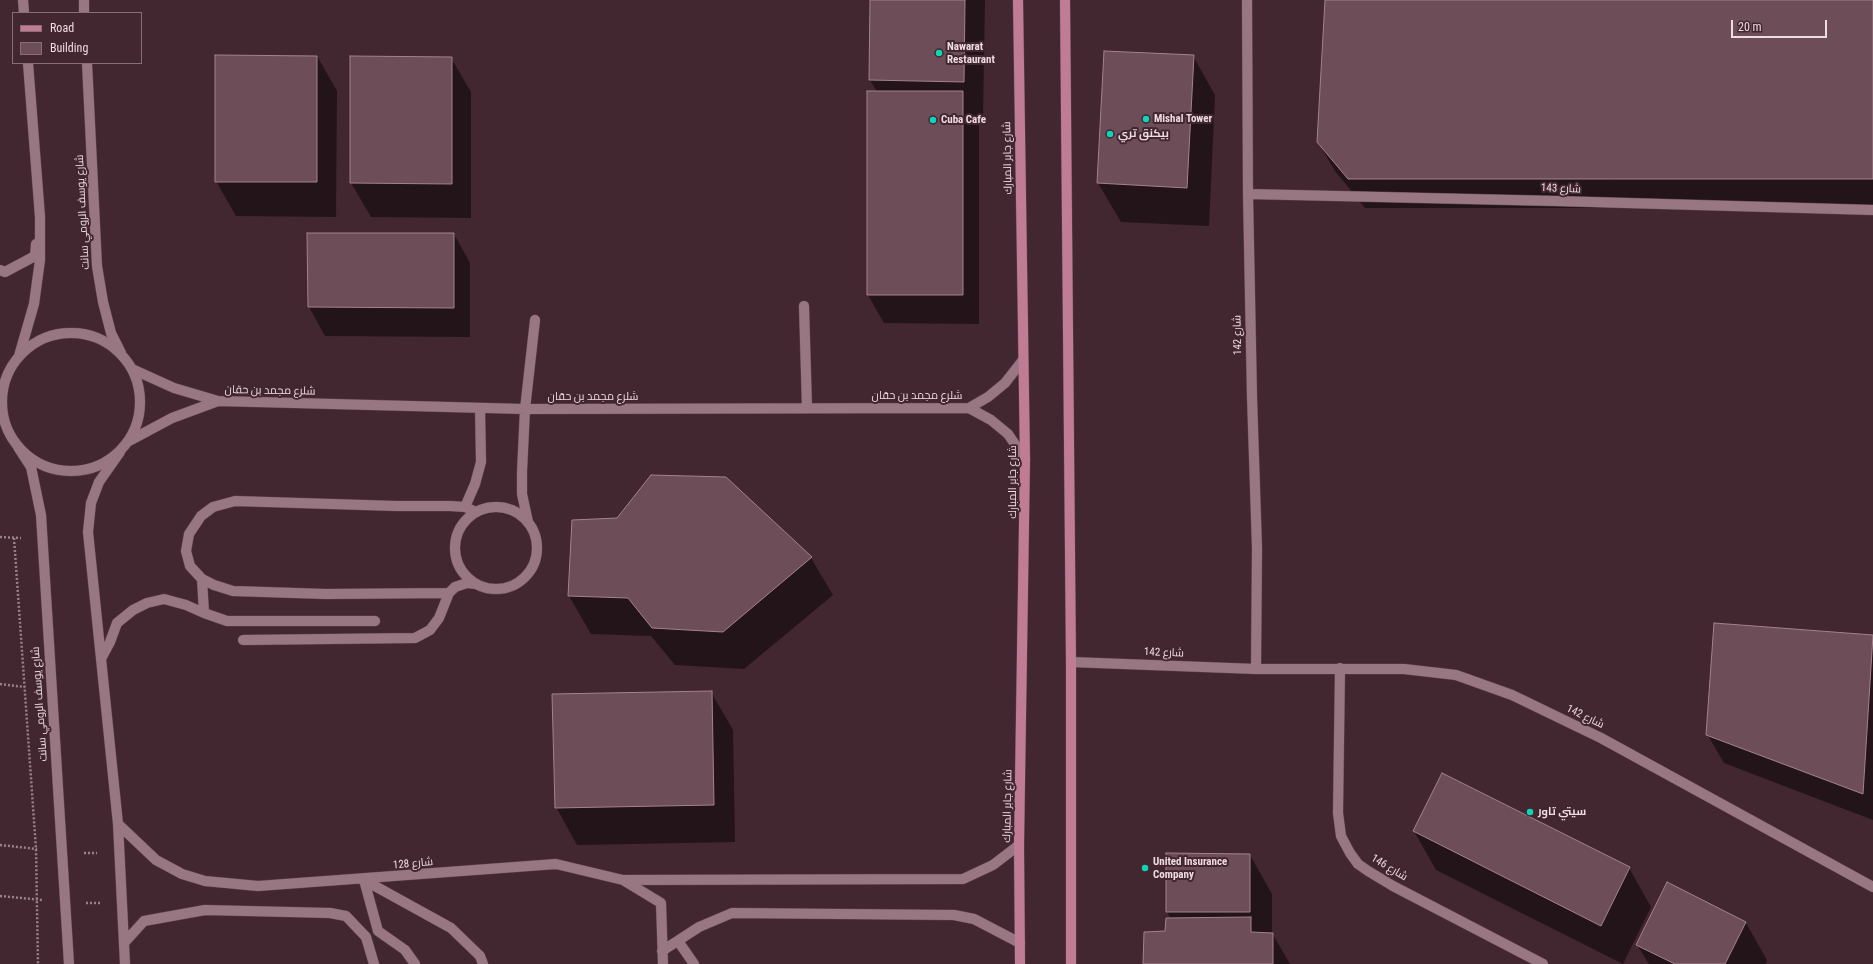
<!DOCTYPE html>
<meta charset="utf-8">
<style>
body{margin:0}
#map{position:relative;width:1873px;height:964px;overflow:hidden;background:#422630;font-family:"Roboto Condensed",sans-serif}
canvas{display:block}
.legend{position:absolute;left:12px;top:12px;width:130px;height:52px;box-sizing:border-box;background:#422630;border:1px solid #876f77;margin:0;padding:5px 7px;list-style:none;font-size:12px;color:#efdce2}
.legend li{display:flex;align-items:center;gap:8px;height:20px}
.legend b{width:20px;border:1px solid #876f77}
.scale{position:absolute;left:1731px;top:20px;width:96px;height:18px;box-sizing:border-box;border:2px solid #efdce2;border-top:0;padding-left:5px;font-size:12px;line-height:14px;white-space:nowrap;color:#efdce2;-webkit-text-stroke:3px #422630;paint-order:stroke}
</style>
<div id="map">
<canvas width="1873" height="964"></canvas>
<ul class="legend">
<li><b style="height:5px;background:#c07b95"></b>Road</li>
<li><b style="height:11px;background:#6c4d58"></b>Building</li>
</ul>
<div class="scale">20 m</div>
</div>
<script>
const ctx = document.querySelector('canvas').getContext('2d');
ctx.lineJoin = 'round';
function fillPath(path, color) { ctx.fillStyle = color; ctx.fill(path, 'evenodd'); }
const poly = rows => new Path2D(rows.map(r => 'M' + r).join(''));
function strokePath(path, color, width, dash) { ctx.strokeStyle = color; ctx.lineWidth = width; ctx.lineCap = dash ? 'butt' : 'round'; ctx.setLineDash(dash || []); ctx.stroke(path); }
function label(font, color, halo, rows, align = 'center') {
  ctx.font = font + ' "Roboto Condensed",Cairo,sans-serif'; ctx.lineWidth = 4; ctx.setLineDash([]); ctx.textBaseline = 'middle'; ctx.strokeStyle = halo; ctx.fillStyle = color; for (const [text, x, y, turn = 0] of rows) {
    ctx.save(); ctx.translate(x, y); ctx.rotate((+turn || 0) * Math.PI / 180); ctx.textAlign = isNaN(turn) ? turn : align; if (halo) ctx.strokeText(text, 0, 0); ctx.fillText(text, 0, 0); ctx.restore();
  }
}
const shadow = poly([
 [871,0,985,0,983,116,976,116,979,121,979,324,884,323,868,295,877,92,870,80],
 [1326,0,1873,0,1873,208,1365,208,1335,171,1318,142],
 [317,56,337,91,336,217,236,216,216,181],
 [1193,56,1215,95,1209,226,1121,222,1098,183],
 [451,58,471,92,471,218,371,217,351,183],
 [308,234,454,234,470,263,470,337,325,336,309,307],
 [726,478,811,558,833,595,744,669,675,665,651,636,591,634,569,596,573,521,617,519],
 [1715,624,1873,636,1873,820,1724,763,1707,734],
 [711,692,733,730,735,842,577,845,556,807],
 [1414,831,1629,868,1651,907,1623,964,1436,870],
 [1250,855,1272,894,1272,933,1290,964,1144,964,1166,932,1171,919,1167,912],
 [1668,884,1746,923,1767,960,1766,964,1649,964,1637,945]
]);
const building = poly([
 [870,0,965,0,964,82,869,80,870,0],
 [1325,0,1873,0,1873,179,1348,179,1317,142,1325,0],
 [1104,51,1194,55,1187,188,1097,183,1104,51],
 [215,55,317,56,317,182,215,182,215,55],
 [350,56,452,57,452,184,350,183,350,56],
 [867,91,963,91,963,295,867,295,867,91],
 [307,233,454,233,454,308,308,307,307,233],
 [651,475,726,477,812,557,723,632,652,628,628,598,568,596,572,520,617,518,651,475],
 [1714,623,1873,635,1863,794,1706,735,1714,623],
 [712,691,714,805,555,808,552,694,712,691],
 [1442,773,1630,867,1601,926,1413,831,1442,773],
 [1166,853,1250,854,1250,912,1166,912,1166,853],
 [1667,882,1746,922,1725,964,1675,964,1636,945,1667,882],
 [1251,917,1251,932,1273,933,1273,964,1143,964,1144,932,1165,931,1166,918,1251,917]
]);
const path = poly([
 [0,537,21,538],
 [14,538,36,849,38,964],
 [0,684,25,687],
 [0,845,37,849],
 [84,853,97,853],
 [0,896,43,900],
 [86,903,101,903]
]);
const minor = poly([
 [23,0,24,13],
 [84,0,84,13],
 [1247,0,1248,194,1252,397,1257,548,1256,669],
 [87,63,97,266,103,302,111,333,121,353],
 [1248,194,1556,201,1873,210],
 [0,270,5,272,35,256,36,244],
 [804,306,807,408],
 '2 402a69 69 0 1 1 138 0a69 69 0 1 1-138 0Z',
 [19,356,34,304,40,260,40,217,28,63],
 [1023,360,1005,383,988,397,969,408,991,420,1008,434,1025,459],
 [132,369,174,388,218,401,525,409,969,408],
 [129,441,172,418,218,401],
 [18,447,31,467,41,515,69,964],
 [120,452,99,482,91,503,88,532,118,824,125,964],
 [465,507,475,484,481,462,480,408],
 '455 548a41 41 0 1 1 82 0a41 41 0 1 1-82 0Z',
 [528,522,522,494,522,472,525,409,535,320],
 [202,579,204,613],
 [449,593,326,594,233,591,214,585,202,579,190,566,186,551,189,534,201,516,213,507,235,501,396,506,450,506,465,507,476,512],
 [243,640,415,638,430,630,439,618,449,593,455,587,467,583,476,584],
 [101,659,110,642,117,623,133,610,147,603,164,599,186,605,204,613,227,621,375,621],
 [1071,662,1256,669,1404,669,1456,675,1512,695,1601,738,1873,887],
 [1340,668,1338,813,1341,836,1350,853,1358,864,1368,871,1393,886,1543,964],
 [118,824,156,860,182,874,205,881,258,886,556,864,623,880,661,903,663,964],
 [364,880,451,928,480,956,483,964],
 [364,880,378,931,405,950,415,964],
 [623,880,963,879,993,865,1019,845],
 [678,941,694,964],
 [124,943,144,921,205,910,330,913,346,916,366,937,374,964],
 [662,951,699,927,732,913,954,915,974,919,1020,943]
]);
const major = poly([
 [1018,0,1025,459,1019,845,1020,964],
 [1065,0,1071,662,1071,964]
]);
const markers = [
 [939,53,4,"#0ed5b4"],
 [1146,119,4,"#0ed5b4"],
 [933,120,4,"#0ed5b4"],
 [1110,134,4,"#0ed5b4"],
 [1530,812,4,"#0ed5b4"],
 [1145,868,4,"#0ed5b4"]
];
const poiNames = [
 ["Nawarat",947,47],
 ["Restaurant",947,60],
 ["Mishal Tower",1154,119],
 ["Cuba Cafe",941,120],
 ["بيكنق تري",1118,134],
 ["سيتي تاور",1538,812],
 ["United Insurance",1153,862],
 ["Company",1153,875]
];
const streetNames = [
 ["شارع جابر المبارك",1008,158,-91],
 ["شارع 143",1561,189,2],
 ["شارع يوسف الرومي سانت",83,212,-93],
 ["شارع 142",1238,335,-91],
 ["شلرع مجمد بن حقان",270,391,1],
 ["شلرع مجمد بن حقان",917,396],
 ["شلرع مجمد بن حقان",593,397],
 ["شارع جابر المبارك",1013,482,-90],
 ["شارع 142",1164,653,2],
 ["شارع يوسف الرومي سانت",40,704,-94],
 ["شارع 142",1585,717,26],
 ["شارع جابر المبارك",1008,806,-89],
 ["شارع 128",413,864,-5],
 ["شارع 146",1389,868,31]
];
fillPath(shadow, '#0007');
fillPath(building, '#6c4d58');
strokePath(building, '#a4828e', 1);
strokePath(minor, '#5c444d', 11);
strokePath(major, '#5c444d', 11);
strokePath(path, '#9a828a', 2.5, [2, 2]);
strokePath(minor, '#987682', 10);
strokePath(major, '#c07b95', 10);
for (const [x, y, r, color] of markers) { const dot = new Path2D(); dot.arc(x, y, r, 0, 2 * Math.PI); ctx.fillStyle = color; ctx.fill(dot); strokePath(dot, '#422630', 1.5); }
label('bold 11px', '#efdce2', '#422630', poiNames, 'left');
label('11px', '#efdce2', '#422630', streetNames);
</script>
